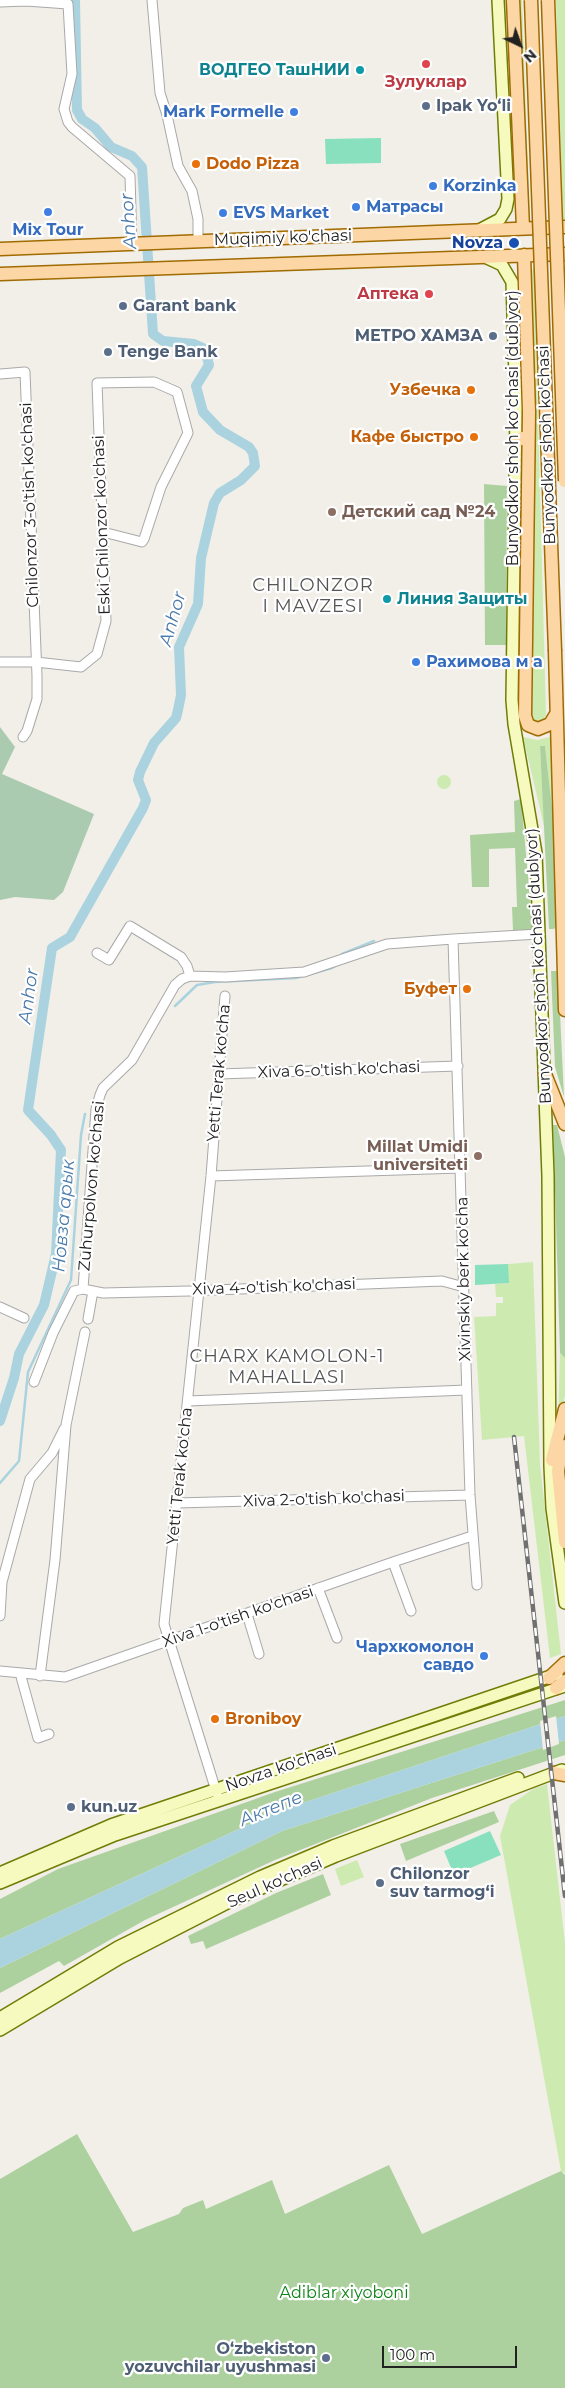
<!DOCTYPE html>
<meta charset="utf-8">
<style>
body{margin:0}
#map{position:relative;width:565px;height:2388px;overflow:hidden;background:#f2efe9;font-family:Montserrat,sans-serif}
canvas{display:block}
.north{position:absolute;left:495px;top:20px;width:50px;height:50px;-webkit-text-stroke:4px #fff;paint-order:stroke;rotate:138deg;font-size:14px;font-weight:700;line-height:20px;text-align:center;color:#222}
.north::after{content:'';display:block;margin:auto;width:18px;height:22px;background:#222;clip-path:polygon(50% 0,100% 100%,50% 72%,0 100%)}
.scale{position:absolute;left:382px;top:2346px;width:135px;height:22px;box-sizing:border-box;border:2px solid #222;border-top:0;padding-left:6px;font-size:15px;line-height:18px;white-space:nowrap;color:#222;-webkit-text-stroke:4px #fff;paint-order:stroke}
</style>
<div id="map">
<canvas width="565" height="2388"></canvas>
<div class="north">N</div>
<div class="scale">100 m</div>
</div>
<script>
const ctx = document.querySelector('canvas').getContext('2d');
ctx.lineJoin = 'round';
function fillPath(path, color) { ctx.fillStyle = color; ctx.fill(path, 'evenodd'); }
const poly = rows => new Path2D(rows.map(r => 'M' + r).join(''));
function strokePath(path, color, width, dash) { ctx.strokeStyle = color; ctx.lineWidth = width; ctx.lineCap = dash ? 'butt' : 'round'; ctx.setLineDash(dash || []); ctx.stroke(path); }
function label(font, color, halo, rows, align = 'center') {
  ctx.font = font + ' Montserrat,sans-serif'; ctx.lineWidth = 4.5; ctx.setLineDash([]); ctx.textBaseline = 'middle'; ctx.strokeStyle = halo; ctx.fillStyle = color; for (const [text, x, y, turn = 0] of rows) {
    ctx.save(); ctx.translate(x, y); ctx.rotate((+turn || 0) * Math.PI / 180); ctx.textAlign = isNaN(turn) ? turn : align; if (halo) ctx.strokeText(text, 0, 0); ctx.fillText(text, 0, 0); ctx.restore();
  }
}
const grass = poly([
 [518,0,522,0,530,222,527,216],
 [556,0,565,0,565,221,563,221],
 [534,266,546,715,543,720,538,723,531,719,531,273],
 [523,737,537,740,550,737,554,825,545,746,540,747,545,830],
 '437 782a7 7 0 1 1 14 0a7 7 0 1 1-14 0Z',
 [533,1262,540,1464,561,1654,550,1658,524,1436,482,1440,474,1317,496,1316,496,1303,503,1303,503,1297,496,1297,495,1284,508,1283,508,1264],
 [560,1353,565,1358,565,1396,558,1422],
 [547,1784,565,1943,565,2173,561,2171,500,1836,510,1805,533,1789],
 [357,1860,364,1877,341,1886,335,1869]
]);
const forest = poly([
 [484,484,507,486,506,645,485,645],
 [540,746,545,746,554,825,556,928,553,929,549,929],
 [521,799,533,931,513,931,512,907,517,907,515,848,489,849,489,887,472,887,470,835,515,832,514,801],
 [551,971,558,971,564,1097,555,1067],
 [553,1125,557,1125,565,1157,565,1358,560,1353],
 [565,1700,565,1716,276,1812,0,1939,0,1899,58,1869,275,1792],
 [565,1740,565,1755,432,1798,275,1860,145,1920,64,1966,59,1961,0,1993,0,1968,282,1831],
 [494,1811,499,1822,406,1861,400,1844],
 [323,1874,331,1895,206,1949,203,1941,191,1944,188,1936,276,1893],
 [77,2134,133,2232,179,2214,183,2208,203,2200,206,2209,272,2180,285,2214,389,2165,422,2234,561,2171,565,2175,565,2388,0,2388,0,2179]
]);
const cemetery = poly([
 [0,727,15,747,2,774,94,814,63,892,54,900,15,897,0,900]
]);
const pitch = poly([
 [381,138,381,163,326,164,325,139],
 [508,1264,509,1283,475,1285,475,1265],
 [490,1831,501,1855,454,1875,444,1851]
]);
const water = poly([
 [565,1716,565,1740,282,1831,0,1968,0,1939,276,1812]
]);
const pier = poly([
 [556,1716,559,1744,543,1750,540,1721]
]);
const stream = poly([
 [341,957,342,954,374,941],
 [175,1006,197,985,215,982,296,978,332,968,341,963],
 [0,1483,19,1461,28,1372,71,1280,81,1135,85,1114]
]);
const canal = poly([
 [0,1421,14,1378,19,1354,44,1305,56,1254,61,1150,51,1135,28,1110,52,948,70,937,143,808,146,800,138,780,140,772,154,743,176,718,178,710,181,695,179,647,198,604,201,558,214,503,220,493,241,480,255,466,253,453,249,447,220,430,203,412,196,386,209,365,205,349,194,344,163,341,153,334,142,167,132,156,111,147,95,128,82,119,77,110,75,0]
]);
const street = poly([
 [152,0,160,93,167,115,178,166,192,191,198,219,198,242],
 [0,2,26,1,68,4,72,74,64,109,68,122,72,127,130,176,132,245],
 [0,374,25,372,37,676,37,699,27,731,23,737],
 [0,662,36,662,81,667,97,654,106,621,97,383,154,382,177,392,188,433,161,487,144,539,142,542,103,532],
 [97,953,109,960,130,926,181,957,187,966,190,976],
 [219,1074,458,1066],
 [211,1176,461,1168],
 [83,1289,103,1293,189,1291,442,1281,464,1287],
 [0,1307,24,1318],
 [88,1319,93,1291],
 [34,1382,53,1333,74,1291,83,1289,96,1109,100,1095,103,1088,132,1060,175,985,182,979,190,976,225,977,304,972,387,944,453,939],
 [188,1401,467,1390],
 [177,1503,470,1495],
 [393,1562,411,1611],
 [477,1585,470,1495,453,939,539,934],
 [318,1588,337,1638],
 [247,1614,259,1654],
 [0,1616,2,1582,30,1479,52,1453,64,1429],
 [0,1671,65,1677,393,1562,472,1536],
 [20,1673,38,1738,49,1734],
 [40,1676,55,1560,66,1425,85,1332],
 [217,1794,164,1624,211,1176,225,996]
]);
const secondary = poly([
 [481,229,500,219,506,209,508,199,498,0],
 [487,258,502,265,512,282,516,409,512,700,514,724,536,853,548,1176,550,1466,552,1508,565,1603],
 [0,1873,111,1825,557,1674],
 [0,1883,115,1835,565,1686],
 [0,2018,118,1947,260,1877,333,1846,518,1778],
 [0,2030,120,1958,227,1903,336,1856,562,1770]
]);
const primary = poly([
 [513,0,523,228],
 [0,249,565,227],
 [524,255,529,412,525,716,528,725,538,729,550,724,556,714],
 [0,274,565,254],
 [515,442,522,438,528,441],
 [555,651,565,1010],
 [545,1074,565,1124],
 [565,1446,560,1458,558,1471,565,1542],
 [552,1460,565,1409],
 [549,1678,565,1663],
 [556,1688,565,1681],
 [554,1773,565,1775]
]);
const rail = poly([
 [514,1437,565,1896]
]);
const primaryBridge = poly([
 [531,0,555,651],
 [548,0,565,481]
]);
const markers = [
 [426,64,5,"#e0444e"],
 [360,70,5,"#0f9aa8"],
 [426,106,5,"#5c6f8a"],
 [294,112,5,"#3f7fe0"],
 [196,164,5,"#e8710a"],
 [433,186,5,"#3f7fe0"],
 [356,207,5,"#3f7fe0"],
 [48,212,5,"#3f7fe0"],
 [223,213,5,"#3f7fe0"],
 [514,243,6,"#1a4fb4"],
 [429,294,5,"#e0444e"],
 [123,306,5,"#5c6f8a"],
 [493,336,5,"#5c6f8a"],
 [108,352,5,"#5c6f8a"],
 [471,390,5,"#e8710a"],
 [474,437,5,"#e8710a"],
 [332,512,5,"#8d6e63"],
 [387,599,5,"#0f9aa8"],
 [416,662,5,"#3f7fe0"],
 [467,989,5,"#e8710a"],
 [478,1156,5,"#8d6e63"],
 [484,1656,5,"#3f7fe0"],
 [215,1719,5,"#e8710a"],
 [71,1807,5,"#5c6f8a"],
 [380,1883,5,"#5c6f8a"],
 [326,2358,5,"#5c6f8a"]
];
const cultureNames = [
 ["ВОДГЕО ТашНИИ",350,70],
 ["Линия Защиты",397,599,"left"]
];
const healthNames = [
 ["Зулуклар",426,82],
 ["Аптека",419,294,"right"]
];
const serviceNames = [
 ["Ipak Yoʻli",436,106],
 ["Garant bank",133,306],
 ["МЕТРО ХАМЗА",483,336,"right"],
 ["Tenge Bank",118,352],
 ["kun.uz",81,1807],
 ["Chilonzor",390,1874],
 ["suv tarmog‘i",390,1892],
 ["Oʻzbekiston",316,2349,"right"],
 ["yozuvchilar uyushmasi",316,2367,"right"]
];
const shopNames = [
 ["Mark Formelle",284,112,"right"],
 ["Korzinka",443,186],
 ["Матрасы",366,207],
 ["EVS Market",233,213],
 ["Mix Tour",48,230,"center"],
 ["Рахимова м а",426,662],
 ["Чархкомолон",474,1647,"right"],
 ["савдо",474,1665,"right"]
];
const foodNames = [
 ["Dodo Pizza",206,164,"left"],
 ["Узбечка",461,390],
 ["Кафе быстро",464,437],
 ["Буфет",457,989],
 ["Broniboy",225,1719,"left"]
];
const streetNames = [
 ["Muqimiy ko'chasi",283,238,-2],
 ["Bunyodkor shoh koʻchasi (dublyor)",513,428,-90],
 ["Bunyodkor shoh ko'chasi",547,445,-92],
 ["Chilonzor 3-o'tish ko'chasi",30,505,-92],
 ["Eski Chilonzor ko'chasi",102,525,-92],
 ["Bunyodkor shoh koʻchasi (dublyor)",539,966,-93],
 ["Xiva 6-o'tish ko'chasi",339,1070,-2],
 ["Yetti Terak ko'cha",219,1073,-85],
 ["Zuhurpolvon ko'chasi",92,1186,-85],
 ["Xivinskiy berk ko'cha",464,1279,-91],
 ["Xiva 4-o'tish ko'chasi",274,1287,-2],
 ["Yetti Terak ko'cha",180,1476,-84],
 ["Xiva 2-o'tish ko'chasi",324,1499,-2],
 ["Xiva 1-o'tish ko'chasi",238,1617,-19],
 ["Novza ko'chasi",281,1768,-19],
 ["Seul ko'chasi",275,1883,-24]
];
const transitNames = [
 ["Novza",503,243]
];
const educationNames = [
 ["Детский сад №24",342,512],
 ["Millat Umidi",468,1147,"right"],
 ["universiteti",468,1165,"right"]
];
const parkNames = [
 ["Adiblar xiyoboni",344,2293]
];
const waterNames = [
 ["Anhor",129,221,-94],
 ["Anhor",173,619,-74],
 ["Anhor",29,996,-82],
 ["Новза арык",64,1216,-85],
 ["Актепе",271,1809,-22]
];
const neighbourhoodNames = [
 ["CHILONZOR",313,586],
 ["I MAVZESI",313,607],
 ["CHARX KAMOLON-1",287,1357],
 ["MAHALLASI",287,1378]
];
fillPath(grass, '#cdebb0');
fillPath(forest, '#add19e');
fillPath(cemetery, '#aacbaf');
fillPath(pitch, '#88e0be');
fillPath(water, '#aad3df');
fillPath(pier, '#f2efe9');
strokePath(stream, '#aad3df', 2.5);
strokePath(canal, '#aad3df', 10);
strokePath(street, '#a9a9a9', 11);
strokePath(secondary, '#707d05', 14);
strokePath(primary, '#a06b00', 15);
strokePath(street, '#fff', 9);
strokePath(secondary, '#f7fabf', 11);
strokePath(primary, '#fcd6a4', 12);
strokePath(rail, '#707070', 4.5);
strokePath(rail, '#fff', 2.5, [8]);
strokePath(primaryBridge, '#a06b00', 15, []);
strokePath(primaryBridge, '#fcd6a4', 12);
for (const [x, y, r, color] of markers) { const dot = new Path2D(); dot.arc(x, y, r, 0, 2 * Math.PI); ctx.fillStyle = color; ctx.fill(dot); strokePath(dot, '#fff', 2); }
label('bold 16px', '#0d838f', '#fff', cultureNames, 'right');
label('bold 16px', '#be3a42', '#fff', healthNames);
label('bold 16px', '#4e5e75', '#fff', serviceNames, 'left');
label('bold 16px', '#366cbe', '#fff', shopNames, 'left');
label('bold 16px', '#c56008', '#fff', foodNames, 'right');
label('16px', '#222', '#fff', streetNames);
label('bold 16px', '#164399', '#fff', transitNames, 'right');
label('bold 16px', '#785e54', '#fff', educationNames, 'left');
label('16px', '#0c8416', '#fff', parkNames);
label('italic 18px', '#4a7aab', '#fff', waterNames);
ctx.letterSpacing = '1px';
label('18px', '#555', '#fff', neighbourhoodNames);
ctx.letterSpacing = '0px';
</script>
